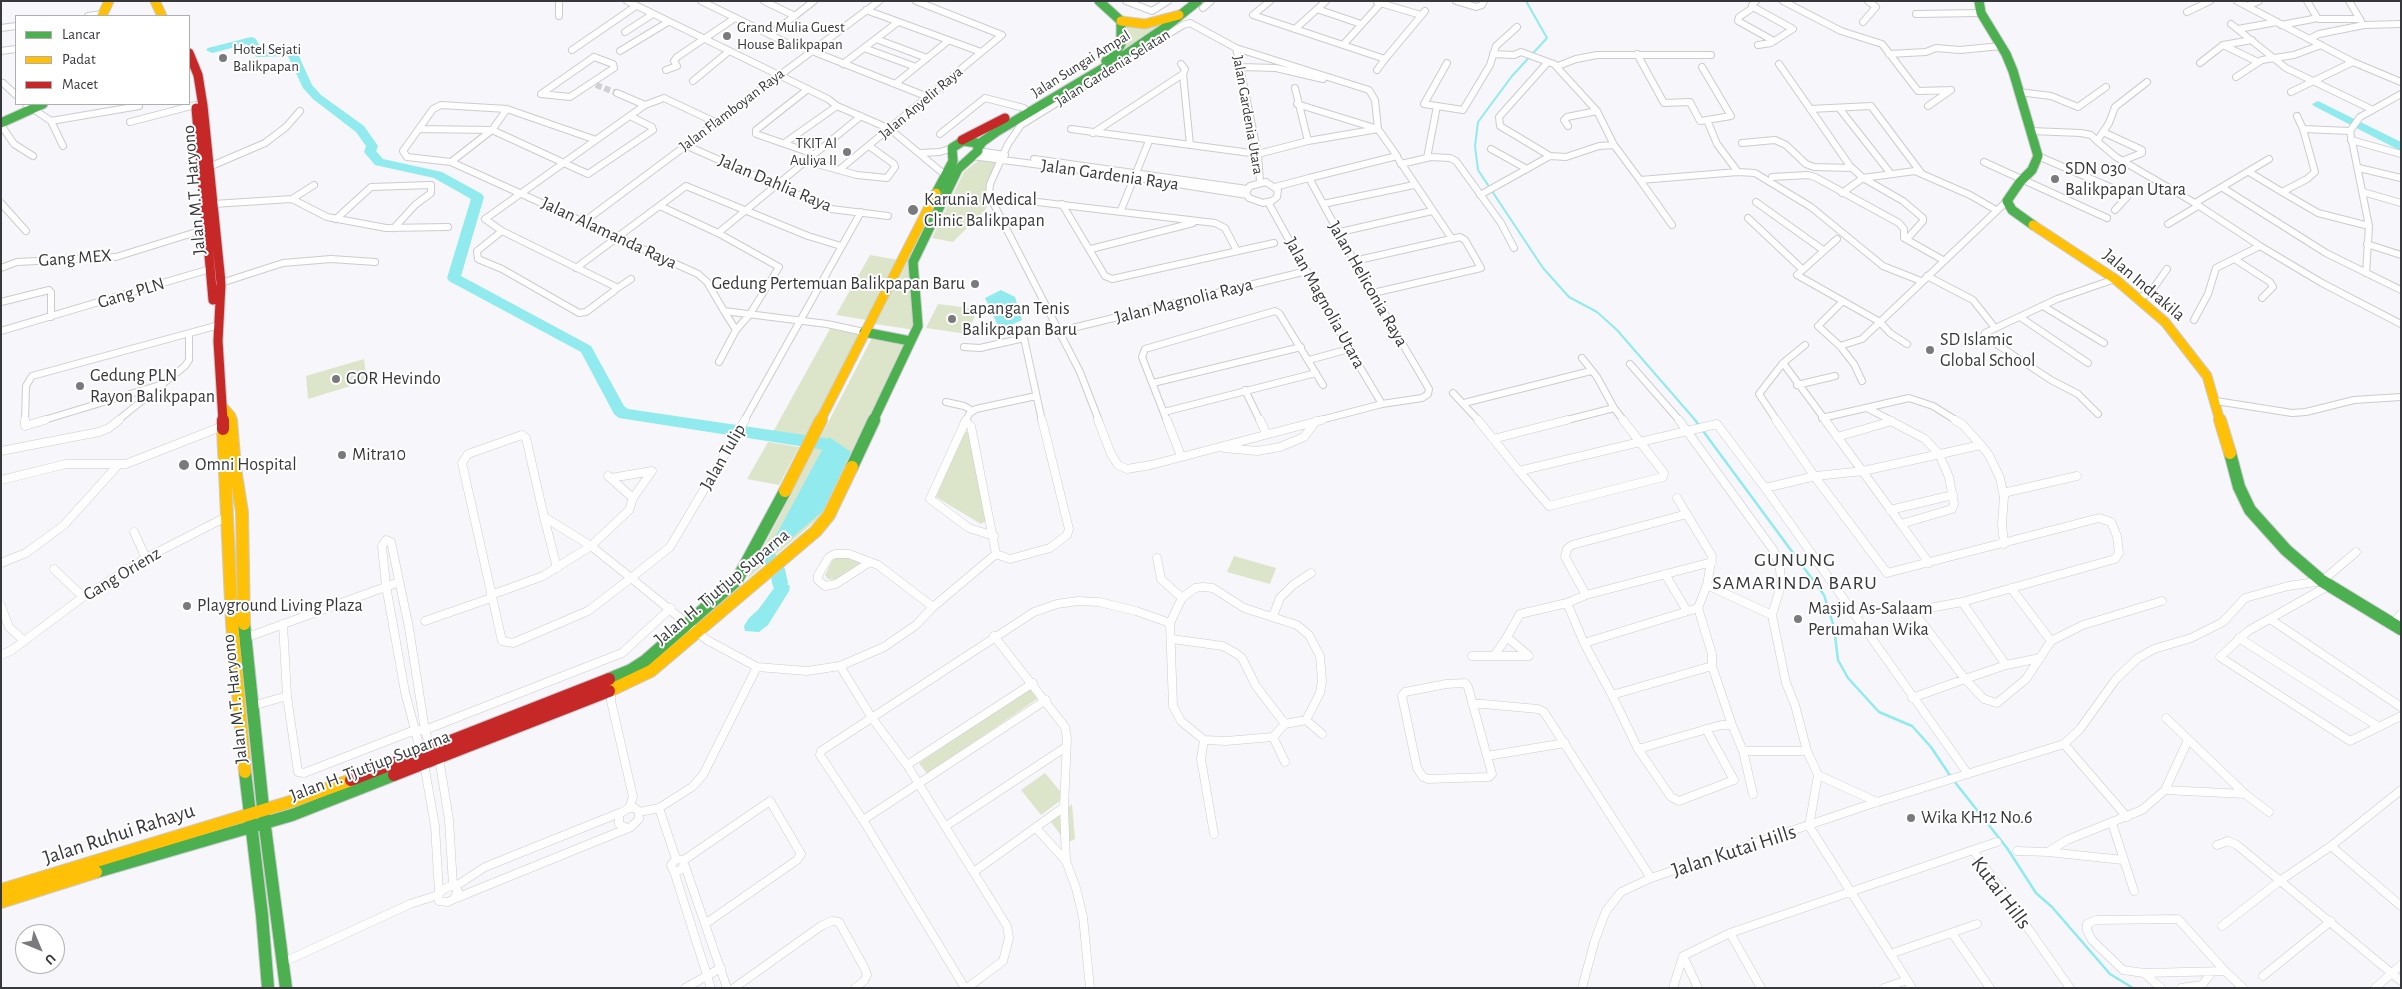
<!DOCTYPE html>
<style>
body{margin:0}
#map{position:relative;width:2402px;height:989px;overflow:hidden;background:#f6f6fb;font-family:"Alegreya Sans",sans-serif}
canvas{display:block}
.frame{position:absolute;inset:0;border:2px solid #37383b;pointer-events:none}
.legend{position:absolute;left:15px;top:15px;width:175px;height:90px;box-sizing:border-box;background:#fff;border:1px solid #afafb1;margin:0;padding:6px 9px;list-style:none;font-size:15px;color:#37383b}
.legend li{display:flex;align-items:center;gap:10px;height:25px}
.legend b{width:25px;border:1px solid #afafb1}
.north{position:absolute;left:15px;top:924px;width:50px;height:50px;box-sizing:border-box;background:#fff;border:1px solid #afafb1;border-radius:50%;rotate:135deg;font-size:14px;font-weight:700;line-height:20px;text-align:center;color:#37383b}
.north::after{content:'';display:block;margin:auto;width:18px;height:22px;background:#7a7a7e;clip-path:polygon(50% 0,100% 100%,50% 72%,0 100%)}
</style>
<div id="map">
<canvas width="2402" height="989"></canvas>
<div class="frame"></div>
<ul class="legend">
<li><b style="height:6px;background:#4caf50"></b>Lancar</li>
<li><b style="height:6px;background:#ffc107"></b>Padat</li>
<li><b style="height:6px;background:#c62828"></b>Macet</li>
</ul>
<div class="north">U</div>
</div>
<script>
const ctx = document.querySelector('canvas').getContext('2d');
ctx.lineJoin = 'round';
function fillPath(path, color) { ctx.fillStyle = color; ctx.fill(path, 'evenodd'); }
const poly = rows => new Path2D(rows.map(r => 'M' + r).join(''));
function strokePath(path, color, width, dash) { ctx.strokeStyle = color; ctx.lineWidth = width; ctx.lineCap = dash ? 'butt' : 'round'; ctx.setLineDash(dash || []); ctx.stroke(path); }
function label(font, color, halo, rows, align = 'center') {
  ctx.font = font + ' "Alegreya Sans",sans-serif'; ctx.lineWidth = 4; ctx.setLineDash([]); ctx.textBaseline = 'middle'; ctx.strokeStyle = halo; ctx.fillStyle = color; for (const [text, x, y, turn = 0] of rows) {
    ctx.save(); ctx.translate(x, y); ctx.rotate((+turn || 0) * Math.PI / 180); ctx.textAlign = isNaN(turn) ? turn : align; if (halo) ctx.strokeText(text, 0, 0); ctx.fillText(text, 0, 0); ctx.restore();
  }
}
const green = poly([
 [1176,16,1120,53,1122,22],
 [979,160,997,162,986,209,953,242,932,238,964,172],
 [870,255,899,260,867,320,836,315],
 [909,259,919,322,915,330,875,324],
 [938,304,978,309,967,334,926,328],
 [830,329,861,334,806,437,773,432],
 [873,336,906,342,826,512,747,579],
 [364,359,367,381,308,399,306,376],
 [971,431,986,521,981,524,936,497,962,433],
 [768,442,799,447,779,485,747,479],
 [837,555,865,561,835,580,828,579,825,575,833,559],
 [1234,556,1276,568,1270,584,1227,572],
 [1031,687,1040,697,927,774,919,763],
 [1045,773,1065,797,1041,815,1021,790],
 [1072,804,1075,839,1067,843,1050,821]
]);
const water = poly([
 [1001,290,1015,297,1022,320,1000,330,985,298],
 [829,437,851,452,823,511,760,565],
 [783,582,790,586,789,591,768,625,759,632,745,631,744,626,749,618,758,610,777,584]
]);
const streamFar1 = poly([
 [1526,1,1547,38,1512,76,1478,122,1475,146,1478,170,1543,268,1569,297,1597,312,1617,330,1696,421]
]);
const stream = poly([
 [1695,420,1824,595,1834,627,1838,660,1848,678,1879,712,1912,726,1931,747,1951,777],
 [1954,781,2007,848,2036,893,2052,907,2110,974,2133,988]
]);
const river = poly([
 [251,37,255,38,263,51,288,49,297,52,312,85,321,95,364,126,378,146,376,151,383,159,442,172,482,194,484,197,461,276,591,346,624,406,628,409,825,438,830,440,832,444,830,448,825,450,619,418,614,414,581,352,449,281,447,278,471,199,434,178,375,165,364,152,366,146,356,132,313,99,303,88,288,56,257,57,253,55,247,44,212,53,206,50,208,48,251,37],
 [2318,101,2401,142,2401,151,2314,106,2312,104,2318,101],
 [769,552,775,554,785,569,788,583,786,588,780,590,774,588,772,583,770,571,761,558,763,554,769,552]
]);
const streetTunnel = poly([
 [596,85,617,93]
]);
const streetFar1 = poly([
 [559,1,559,16],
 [627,1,828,99,837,106,890,129,945,175],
 [701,1,785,42],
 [764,1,795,16],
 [1126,1,1152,11,1168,1],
 [1270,1,1253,15,1385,59,1425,11],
 [1456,1,1476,7,1482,5,1484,1],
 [1756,1,1752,5,1755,8,1793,29,1771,43,1758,45],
 [1783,1,1841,31,1882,44,1918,91,1951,90],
 [2237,1,2353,62,2401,82],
 [2307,1,2318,19,2360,19],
 [2349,1,2361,21],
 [1377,2,1421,15],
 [2247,6,2259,1],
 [1754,7,1739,17,1738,21,1774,41],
 [1203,8,1211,1],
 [1317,9,1361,24],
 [866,10,981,52],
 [2187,12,2210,1],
 [1916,14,1981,13],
 [88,16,103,14],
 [1863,22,1876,7,1868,1],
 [2231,24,2286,68,2371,109],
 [2281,25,2313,19],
 [1,28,16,26],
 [1295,29,1326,1],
 [2238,29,2277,22],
 [625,32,653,14],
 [770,35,814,1],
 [876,39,927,58],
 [2309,39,2319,34,2364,25,2401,24],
 [1343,45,1381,3],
 [2223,45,2258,62],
 [864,48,916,67],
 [1236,48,1258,154,1260,182],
 [572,50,636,6],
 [1,51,16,49],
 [620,51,668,22],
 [812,51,928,97],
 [1493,54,1514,55,1521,52,1548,62],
 [1637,54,1664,103,1690,102,1700,121,1707,120],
 [1889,54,1926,52,1936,48,1960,50,2001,46],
 [594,57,613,64,614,68,570,97,541,94,594,57],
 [1548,62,1554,64,1597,111,1614,145,1599,146,1566,157,1550,156,1500,126,1499,117,1548,62],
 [1447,63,1424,104,1463,110,1490,65,1496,46,1517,27],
 [2200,63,2223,45,2252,40],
 [843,64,898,22],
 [1181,64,1185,69,1183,74,1190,145],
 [1779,64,1850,166,1863,178,1903,201,1923,218,1923,221,1907,239],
 [1558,66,1576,59,1597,55,1711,55],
 [1241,67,1276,68,1323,79],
 [1702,67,1731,116,1707,120,1717,144,1738,172],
 [666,70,677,66,674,61,677,57,735,18],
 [1377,70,1385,59],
 [2236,77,2262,60,2294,55,2321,45],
 [693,81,728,52],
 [2147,82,2115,107,2109,123,2097,141,2116,157,2193,202,2260,246],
 [3,83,16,95],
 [895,84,948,41],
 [1295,88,1308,141],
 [808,89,756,130,756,134,814,154],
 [2019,92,2051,96,2078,107,2106,87],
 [2291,92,2353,62],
 [617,93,645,105],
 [26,104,51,121,139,106],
 [1928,106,1951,90],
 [1839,108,1891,174],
 [1810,109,1871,106,1922,174],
 [2297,116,2303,129],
 [51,121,63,146],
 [130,122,195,105],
 [1,125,14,144,33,156],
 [1568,126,1564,120,1567,117,1597,111],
 [419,129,492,130,588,174,653,130,652,127,630,116],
 [1071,129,1258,154,1308,141,1378,129,1297,104],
 [2031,131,2081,133,2091,135,2097,141],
 [2350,131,2303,129,2315,172,2307,179,2282,192,2318,213,2369,226,2366,273],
 [2103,132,2142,150,2142,153,2122,161],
 [1093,133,1183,74],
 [940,134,985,98,1024,108],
 [596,140,507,109,441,105,433,109,403,151,407,157,451,162,698,274,707,282,724,311,827,324,864,332],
 [2351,140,2401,154],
 [786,142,837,106],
 [1742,143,1775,140,1786,145,1806,164,1814,167,1852,168],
 [685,145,831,209,888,216],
 [1614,145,1640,180,1738,172,1755,173,1811,207,1883,266,1921,281],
 [1491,149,1527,169],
 [978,151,1005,155],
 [920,153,940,152,952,148],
 [972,156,1133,177,1247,195],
 [2038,156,2126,194,2127,197,2115,210],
 [1427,158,1437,106],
 [1034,159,1247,189],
 [1399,160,1452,239],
 [806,161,857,175,887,178,895,167,894,164,869,146],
 [451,162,492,130,507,109],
 [1984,162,2107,218],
 [1401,164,1431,157,1450,158,1456,161,1501,223,1514,248],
 [209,167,265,143,286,127,300,111],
 [2359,168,2401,178],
 [839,170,1002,35,916,1],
 [2249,172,2282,192],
 [1772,177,1808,175,1815,177,1899,223,1904,229,1904,238,1943,260],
 [1309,178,1354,261,1429,389,1428,394,1422,398,1382,404,1317,421],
 [1640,180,1672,225],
 [1266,182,1278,190,1277,197,1272,201,1263,203,1249,198,1246,192,1250,186,1266,182],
 [1275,187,1309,178],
 [2223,188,2326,253,2401,290],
 [2363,192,2401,203],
 [1842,193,1863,178,1915,171,1970,195,1996,210],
 [1480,195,1550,156],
 [292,199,314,185],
 [1012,199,1215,223,1225,228,1237,251],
 [1268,202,1349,349,1382,404],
 [1756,202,1823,250],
 [1,203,26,231],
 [2195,203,2269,159],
 [213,204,292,199,327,217,386,228,448,227],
 [1062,204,1105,276,1112,279,1274,243],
 [1323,204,1414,185],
 [660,206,718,233,779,267,750,314,736,330,719,362],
 [1121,210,1149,141],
 [1748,218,1802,269],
 [336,219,371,187,431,185,431,193,415,205,394,228],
 [585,221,879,1],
 [2168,224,2198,206],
 [2369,226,2350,131,2360,117,2401,94],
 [502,231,616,287,614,291,586,312,579,313,502,269,478,259,477,251,502,231],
 [502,231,485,219,645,105,664,98,715,122],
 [1340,232,1432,211],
 [718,233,861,116],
 [1837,239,1797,275,1880,322,1862,339,1840,346],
 [2367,244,2401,255],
 [1091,249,1193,223],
 [2236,260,2270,282,2273,287,2262,298],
 [1354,261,1460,237,1465,240,1481,268,1373,293],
 [1,268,17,262,116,257,206,229],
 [576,268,686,186,808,236,841,246],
 [1927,276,1973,300,1995,328],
 [221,283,283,263,331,259,375,262],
 [616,289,631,279],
 [2138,298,2150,293,2167,269],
 [1,302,49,290,51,292,51,317],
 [1842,302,1818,326,1840,346,1854,364,1862,381],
 [2043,306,2104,343],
 [724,311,736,330],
 [2020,317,2088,363],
 [2194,320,2208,294,2216,268,2260,246,2322,283,2401,324],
 [1,331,210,269],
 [1060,331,1307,271],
 [1907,344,1890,333,1880,322,2007,201],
 [964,347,980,348,1024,338,1042,421],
 [1582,358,1597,377,1614,408,1624,421],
 [1309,360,1349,349],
 [1783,363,1826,421],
 [1630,364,1680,421],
 [1153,383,1301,347],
 [1797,385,1835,376],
 [1245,390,1260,421],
 [1453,393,1479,421],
 [2216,401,2292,413,2306,412,2354,400,2401,397],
 [946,402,964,406,973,411],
 [1464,403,1591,371],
 [1867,408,1892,421],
 [1164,412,1316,373],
 [2098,414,2078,394,2051,380,1984,336,1985,333,2057,299,2115,279],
 [1822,418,1909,398,1933,406,1957,421],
 [25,421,26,386,32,376,219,325],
 [41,421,163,384],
 [117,421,185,366,189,360,189,334],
 [744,421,861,212],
 [965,421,970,413,976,409,1036,396],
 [1099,421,1080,372,989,195,990,184,1008,144,1021,125,1183,25,1190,23,1236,48,1369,90,1375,100,1378,129,1397,156,1309,178],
 [1167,421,1142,357,1145,349,1275,311,1279,313,1323,385],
 [1563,421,1614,408],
 [1777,421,1759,394,1783,363,1805,345]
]);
const street = poly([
 [25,420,25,426,45,420],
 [966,420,930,499,969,528,994,536],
 [1098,420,1111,454,1118,465,1127,469,1151,465,1322,420],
 [1167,420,1181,456],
 [1260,420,1266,433],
 [1478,420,1519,471],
 [1623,420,1640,442],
 [1679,420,1774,551,1780,568,1781,585,1772,615,1786,683,1795,705,1807,751,1818,775,1809,826,1912,988],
 [1776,420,1815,477,1887,573,2099,518,2111,522,2117,536,2119,553,2115,559,1962,602,1913,611,1965,679,2006,665,2040,658],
 [1825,420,1901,524],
 [1889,420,1925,439,1939,454,1949,477,1954,504,1952,509,1901,524,1929,563],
 [1955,420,1963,425,1981,445],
 [966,422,971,426,996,554],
 [522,435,526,438,544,517,591,546,631,578,588,611,513,643,502,641,462,463,468,454,522,435],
 [1837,437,1892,421],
 [1493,439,1567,420],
 [1640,442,1664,473,1663,477,1549,506,1519,471,1640,442],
 [1640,442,1717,424,1765,488,1968,774],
 [1224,448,1257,451,1280,447,1304,437,1316,421],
 [1,451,99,432,109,428,119,420],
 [608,476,633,498],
 [1,480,66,464,126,464,223,426],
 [1765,488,1816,476,1863,471,1981,445,1989,455,2000,478,2004,497,2002,524,2004,544],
 [2003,493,2077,476],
 [1677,498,1712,556,1707,585,1772,615],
 [1890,510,1953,495],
 [1687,514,1572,545,1567,549,1565,557,1586,595,1712,562],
 [544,517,557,568],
 [134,532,146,558],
 [996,554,1010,559,1050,548,1067,535,1069,529,1042,420],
 [1157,558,1161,579,1182,598],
 [870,562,836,584,825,586,818,580,818,575,829,557,835,554,849,554,878,565,933,607],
 [1,563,26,553,64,525,118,465],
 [54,569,83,597],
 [1665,574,1687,611],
 [631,578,707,640,757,667,807,671,840,666,884,647,916,625,933,607,996,554],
 [631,578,670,547,745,420],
 [2328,586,2248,631,2220,657,2350,741,2401,716],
 [1203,587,1213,588,1244,608,1297,625,1309,635,1320,656,1322,681,1320,693,1306,720,1285,724,1273,737,1226,741,1204,740,1181,721,1173,706,1170,623,1182,598,1195,588,1203,587],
 [2011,588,2051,641,2083,625,2162,601],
 [491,595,543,576,591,546,629,510,633,498,652,471,611,478],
 [1586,595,1567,603,1584,643,1698,608,1707,585],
 [1962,602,2006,665],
 [1,606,9,627,23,640],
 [1273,616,1280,598,1293,585,1311,573],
 [2270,619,2401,707],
 [425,621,491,598],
 [283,624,287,696,298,772,304,773,415,730,425,730,622,653,671,608],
 [2392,625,2401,614],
 [994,636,1065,727,1067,738,1064,807,1066,861],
 [1507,637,1520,614,1567,603],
 [1507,637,1529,656,1494,656,1507,637],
 [245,638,399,582],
 [2239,638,2379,727],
 [1172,639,1223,646,1237,654,1242,658,1256,686,1285,724],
 [1584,643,1612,695,1712,666,1712,654,1698,608],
 [1,655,12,650,83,597,146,558,228,516],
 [1472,656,1494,656],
 [840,666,872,718,907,765,1007,926,1009,938,1003,961,967,988],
 [1465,683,1468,687,1492,774,1489,777,1428,779,1423,777,1417,768,1402,696,1405,692,1446,684,1465,683],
 [611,690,611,701,633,797,629,808],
 [1612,695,1638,749,1721,725,1732,725,1712,666],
 [1912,698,1965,679,1984,699,1997,703,2026,679,2051,641],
 [1472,703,1538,709,1544,712,1651,878],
 [252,706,287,696],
 [2166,718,2245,794,2269,812],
 [1306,720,1322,734],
 [1732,725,1743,751,1753,794],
 [1273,737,1285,762],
 [1204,740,1201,759,1214,834],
 [2064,744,2127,817],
 [1638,749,1671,797,1679,801,1734,780,1706,729],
 [431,750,425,730,409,628,391,542,386,540,382,546,386,586,405,692,424,764,435,826,439,892],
 [1743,751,1807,751],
 [1487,756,1565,743],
 [439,758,449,820,453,885],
 [907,765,1033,683],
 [1818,775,1877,802],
 [2165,790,2245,794],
 [659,808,676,859],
 [639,812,659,808,692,787,703,775,757,667],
 [863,820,1046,700],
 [2112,823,2134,891],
 [946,826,1066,747],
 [1036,828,1066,861,1076,888,1083,917,1090,988],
 [2217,845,2228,841,2237,845,2401,981],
 [2331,846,2401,906],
 [1973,850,1997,842],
 [2017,851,2048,852,2067,840,2142,810,2165,790,2188,740],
 [2048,852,2123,860],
 [676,859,684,860,683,868,679,871,673,870,671,865,676,859],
 [684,860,770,801,801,854,797,860,705,924],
 [685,866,727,988],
 [674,871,711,988],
 [975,871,1064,807],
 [453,885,458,891,454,899,448,902,439,901,438,895,442,890,453,885],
 [456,886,485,867,622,812],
 [454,899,631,827,639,819,639,812,635,808,629,808,619,814,619,824,627,828],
 [2178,919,2225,971,2144,973,2123,970,2092,940,2087,930,2087,924,2096,920,2178,919],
 [2222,926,2281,880,2331,846,2401,790],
 [1730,933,1761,988],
 [1952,933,1990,988],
 [1890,954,1977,924],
 [1683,956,1698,988],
 [284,962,410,904,438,895],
 [2225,971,2243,988],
 [2144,973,2161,988],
 [2263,976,2331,921],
 [685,988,721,968],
 [734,988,821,926,832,921,839,922,865,969,867,975,864,981,855,988],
 [965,988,863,820,820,755,821,751,1034,612,1057,604,1078,601,1099,602,1136,611,1170,623],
 [1582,988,1595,940,1606,911,1621,892,1651,878,1877,802,2064,744,2080,729,2116,679,2138,658,2154,649,2191,638,2223,622,2245,598,2288,586,2322,581,2356,552],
 [1673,988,1683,956,1730,933,1973,850,2070,988],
 [1884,988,1907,980],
 [2181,988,2202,985,2212,972],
 [2375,988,2401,965]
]);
const fastFar1 = poly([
 [1099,1,1121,21,1121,44,1112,58,1106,61],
 [1979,1,1981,13,2006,54,2013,71,2038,156,2032,170,2020,182,2007,201,2012,210,2033,225],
 [1,123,43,104],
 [979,147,982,142,996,132,1122,57,1163,29,1198,1],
 [864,332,910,341],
 [873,421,918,326,913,262,958,169,978,151,977,143,963,141,952,148,953,161,936,193]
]);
const fast = poly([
 [2230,453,2239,487,2250,510,2286,550,2322,581,2401,629],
 [852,467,874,420],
 [244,624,265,827,286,988],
 [609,679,631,670,645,661,737,580,785,491],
 [245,772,262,915,268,988],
 [96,872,292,815,394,775]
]);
const slowFar1 = poly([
 [155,1,162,16],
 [102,16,109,1],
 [1121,21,1145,24,1179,15],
 [2033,225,2115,279,2165,322,2207,376,2220,421],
 [224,408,231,416,231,421],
 [820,421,936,193]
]);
const slow = poly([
 [231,420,235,468,242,512,244,624],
 [2220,420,2230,453],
 [223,429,232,624,245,772],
 [785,491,821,420],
 [609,691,651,671,816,531,829,515,852,467],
 [1,890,290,802,351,780],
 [1,902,96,872]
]);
const jamFar1 = poly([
 [189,53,198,75,203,106,221,283,218,341,223,421],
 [196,108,213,300],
 [962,140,1005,118]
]);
const jam = poly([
 [223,429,223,420],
 [394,775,609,691],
 [351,780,609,679]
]);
const markers = [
 [727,36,5,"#7a7a7e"],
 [223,58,5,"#7a7a7e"],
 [847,152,5,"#7a7a7e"],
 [2055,179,5,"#7a7a7e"],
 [913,210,6,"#7a7a7e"],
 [975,284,5,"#7a7a7e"],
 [952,319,5,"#7a7a7e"],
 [1930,350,5,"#7a7a7e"],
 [336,379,5,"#7a7a7e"],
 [80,386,5,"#7a7a7e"],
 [342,455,5,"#7a7a7e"],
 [184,465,6,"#7a7a7e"],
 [187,606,5,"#7a7a7e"],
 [1798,619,5,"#7a7a7e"],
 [1911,818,5,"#7a7a7e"]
];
const farPoinames = [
 ["Grand Mulia Guest",737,27],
 ["House Balikpapan",737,44],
 ["Hotel Sejati",233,49],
 ["Balikpapan",233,66],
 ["TKIT Al",837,143,"right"],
 ["Auliya II",837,160,"right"]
];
const farStreetnames = [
 ["Jalan Sungai Ampal",1081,64,-32],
 ["Jalan Gardenia Selatan",1113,68,-32],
 ["Jalan Anyelir Raya",921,103,-40],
 ["Jalan Flamboyan Raya",732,110,-37],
 ["Jalan Gardenia Utara",1248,115,80]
];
const poiNames = [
 ["SDN 030",2065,169],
 ["Balikpapan Utara",2065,190],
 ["Karunia Medical",924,200],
 ["Clinic Balikpapan",924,221],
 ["Gedung Pertemuan Balikpapan Baru",965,284,"right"],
 ["Lapangan Tenis",962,309],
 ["Balikpapan Baru",962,330],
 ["SD Islamic",1940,340],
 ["Global School",1940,361],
 ["Gedung PLN",90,376],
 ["Rayon Balikpapan",90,397],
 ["GOR Hevindo",346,379],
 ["Mitra10",352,455],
 ["Omni Hospital",195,465],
 ["Playground Living Plaza",197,606],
 ["Masjid As-Salaam",1808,609],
 ["Perumahan Wika",1808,630],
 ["Wika KH12 No.6",1921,818]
];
const streetNames = [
 ["Jalan Gardenia Raya",1110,175,8],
 ["Jalan Dahlia Raya",775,183,23],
 ["Jalan M.T. Haryono",194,190,-95],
 ["Jalan Alamanda Raya",609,233,25],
 ["Gang MEX",75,258,-4],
 ["Jalan Heliconia Raya",1368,284,60],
 ["Jalan Indrakila",2144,285,40],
 ["Gang PLN",131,293,-17],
 ["Jalan Magnolia Raya",1184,301,-14],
 ["Jalan Magnolia Utara",1325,303,61],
 ["Jalan Tulip",723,457,-60],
 ["Gang Orienz",122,574,-31],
 ["Jalan H. Tjutjup Suparna",722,587,-40],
 ["Jalan M.T. Haryono",235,699,-96],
 ["Jalan H. Tjutjup Suparna",370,766,-21]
];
const quarterNames = [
 ["GUNUNG",1795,560],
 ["SAMARINDA BARU",1795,583]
];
const nearStreetnames = [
 ["Jalan Ruhui Rahayu",119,834,-18],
 ["Jalan Kutai Hills",1734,851,-18],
 ["Kutai Hills",2001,893,53]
];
fillPath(green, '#dce5ca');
fillPath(water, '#90eaee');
strokePath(streamFar1, '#90eaee', 2);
strokePath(stream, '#90eaee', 2.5);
fillPath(river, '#90eaee');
strokePath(streetTunnel, '#d0d0d5', 6, [6, 3]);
strokePath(streetFar1, '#ccccd0', 8);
strokePath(street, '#ccccd0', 9);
strokePath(fastFar1, '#ccccd0', 11);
strokePath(fast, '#ccccd0', 14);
strokePath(slowFar1, '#ccccd0', 11);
strokePath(slow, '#ccccd0', 14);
strokePath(jamFar1, '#ccccd0', 11);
strokePath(jam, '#ccccd0', 14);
strokePath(streetFar1, '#fefefe', 6);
strokePath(street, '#fefefe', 8);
strokePath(fastFar1, '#4caf50', 9);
strokePath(fast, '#4caf50', 12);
strokePath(slowFar1, '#ffc107', 9);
strokePath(slow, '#ffc107', 12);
strokePath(jamFar1, '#c62828', 9);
strokePath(jam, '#c62828', 12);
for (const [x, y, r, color] of markers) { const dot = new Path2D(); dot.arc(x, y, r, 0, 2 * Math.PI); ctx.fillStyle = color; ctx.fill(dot); strokePath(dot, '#fff', 2); }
label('15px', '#37383b', '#fff', farPoinames, 'left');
label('15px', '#37383b', '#fff', farStreetnames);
label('18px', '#37383b', '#fff', poiNames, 'left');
label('18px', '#37383b', '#fff', streetNames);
ctx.letterSpacing = '1px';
label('20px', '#37383b', '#fff', quarterNames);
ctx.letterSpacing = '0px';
label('21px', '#37383b', '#fff', nearStreetnames);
</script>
